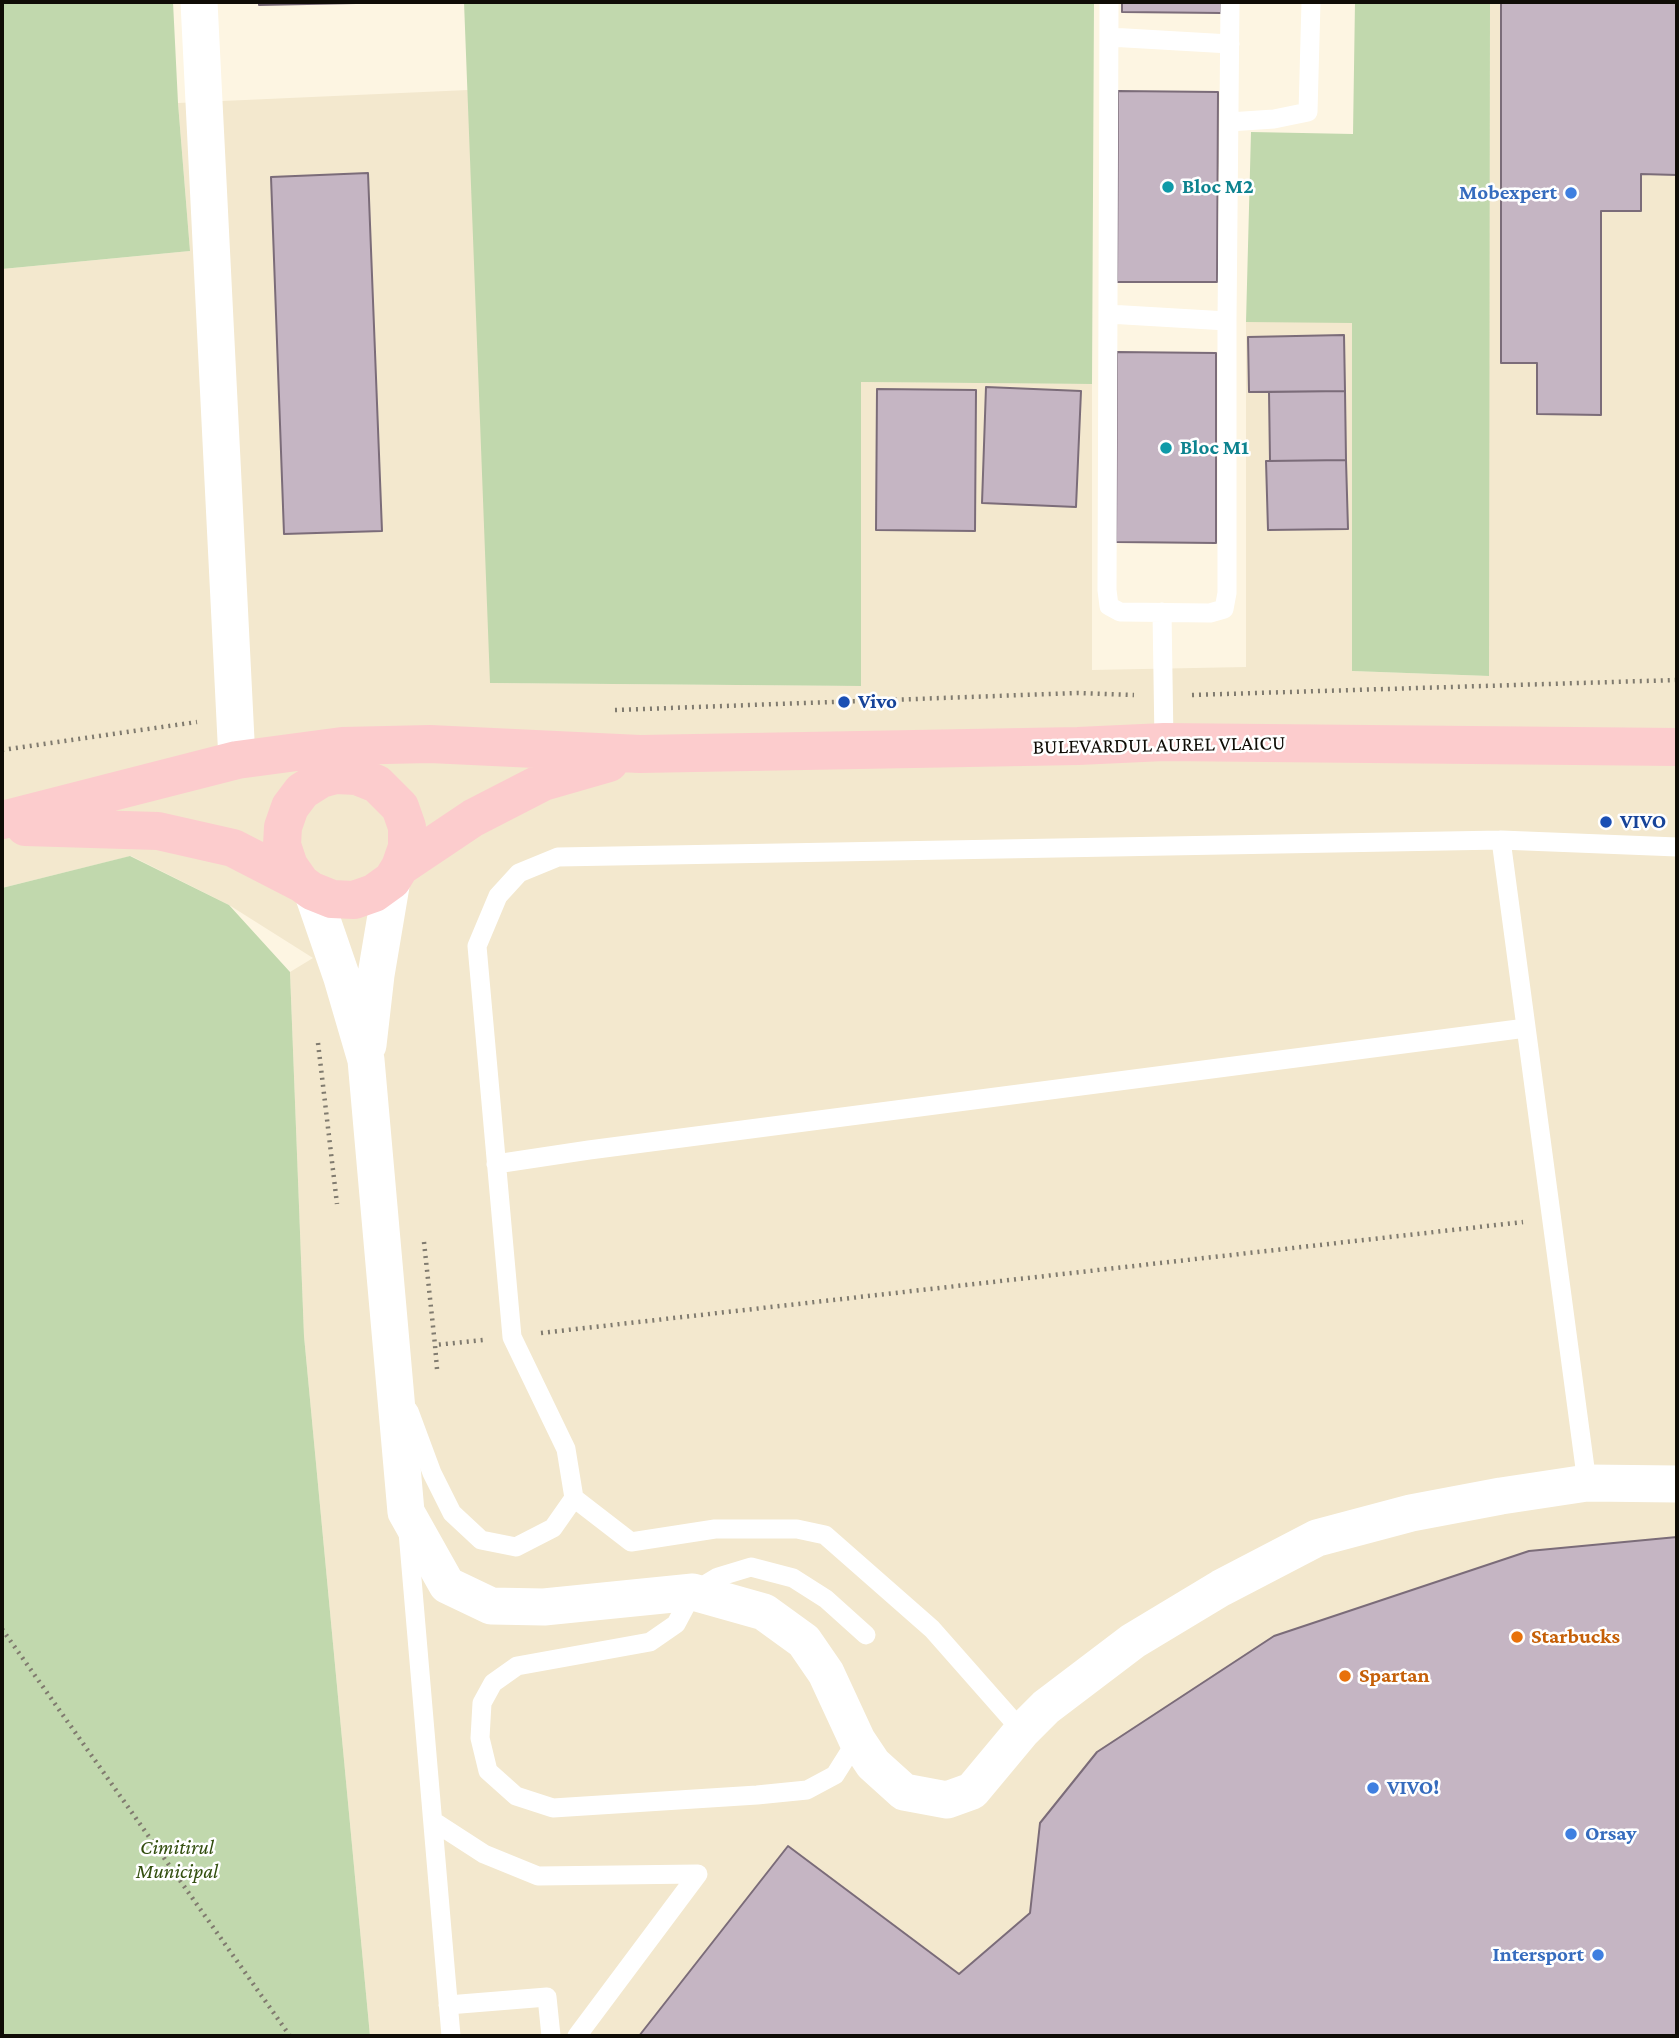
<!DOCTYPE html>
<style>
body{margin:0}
#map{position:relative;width:1679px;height:2038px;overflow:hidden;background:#fdf5e2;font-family:"Crimson Pro",serif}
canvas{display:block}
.frame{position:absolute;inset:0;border:4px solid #0f0c06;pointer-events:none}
</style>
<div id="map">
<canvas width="1679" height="2038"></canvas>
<div class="frame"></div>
</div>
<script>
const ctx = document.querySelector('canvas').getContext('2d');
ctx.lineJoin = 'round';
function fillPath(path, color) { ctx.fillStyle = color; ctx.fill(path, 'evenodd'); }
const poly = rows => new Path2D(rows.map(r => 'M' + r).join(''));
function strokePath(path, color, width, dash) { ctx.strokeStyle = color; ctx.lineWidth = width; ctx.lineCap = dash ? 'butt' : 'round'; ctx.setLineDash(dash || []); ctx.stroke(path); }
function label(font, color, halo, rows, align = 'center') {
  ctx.font = font + ' "Crimson Pro",serif'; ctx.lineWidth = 5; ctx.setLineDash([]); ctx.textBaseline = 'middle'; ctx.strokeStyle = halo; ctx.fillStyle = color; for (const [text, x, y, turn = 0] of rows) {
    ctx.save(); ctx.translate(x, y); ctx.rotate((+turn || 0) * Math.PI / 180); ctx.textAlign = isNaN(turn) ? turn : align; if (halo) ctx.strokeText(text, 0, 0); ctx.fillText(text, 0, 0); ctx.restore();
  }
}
const built = poly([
 [1490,2,1677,2,1677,2036,370,2036,304,1336,290,972,313,958,229,905,131,856,2,888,2,269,190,251,178,103,468,90,491,683,861,686,861,382,1092,384,1092,670,1246,667,1246,322,1352,322,1352,671,1488,676]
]);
const green = poly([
 [2,2,173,2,178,103,190,251,2,269],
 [464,2,1094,2,1092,384,861,382,861,686,490,683],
 [1355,2,1490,2,1489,676,1352,671,1352,323,1246,322,1251,132,1353,134],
 [130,856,229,905,290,972,304,1336,370,2036,2,2036,2,888]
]);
const building = poly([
 [259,2,356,2,356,3,259,5,259,2],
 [1122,2,1221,2,1221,13,1122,12,1122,2],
 [1501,2,1677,2,1677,175,1641,174,1641,211,1601,211,1601,415,1537,414,1537,363,1501,363,1501,2],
 [1118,91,1218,92,1217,282,1117,282,1118,91],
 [368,173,382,531,284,534,271,177,368,173],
 [1344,335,1345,391,1249,392,1248,337,1344,335],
 [1117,352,1216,353,1216,543,1116,542,1117,352],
 [986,387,1081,391,1076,507,982,503,986,387],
 [877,389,976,390,975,531,876,530,877,389],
 [1345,391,1346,460,1270,461,1269,392,1345,391],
 [1346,460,1348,529,1268,530,1266,461,1346,460],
 [1677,1537,1677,2036,639,2036,788,1846,959,1974,1030,1913,1040,1823,1097,1752,1274,1636,1529,1551,1677,1537]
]);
const path = poly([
 [1192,695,1677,680],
 [615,710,1078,693,1134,695],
 [2,750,197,722],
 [318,1043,337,1204],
 [424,1242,435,1345],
 [541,1333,1523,1222],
 [437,1369,435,1345,483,1340],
 [2,1629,290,2036]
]);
const service = poly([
 [1109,2,1107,590,1109,606,1120,612,1210,613,1224,609,1227,593,1227,321,1230,2],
 [1109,37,1230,44],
 [1229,122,1274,119,1308,112,1311,2],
 [1108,314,1227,321],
 [1162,612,1164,742],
 [1501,840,1587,1483],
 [496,1164,589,1150,1526,1028],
 [409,1411,432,1473,452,1513,481,1540,516,1547,553,1528,574,1498],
 [408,1532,451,2036],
 [1022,1731,932,1629,825,1535,797,1529,715,1529,631,1542,574,1498,566,1449,512,1337,477,946,498,896,519,873,558,857,1501,840,1677,847],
 [857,1740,835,1775,807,1790,757,1795,553,1808,516,1796,488,1771,480,1738,482,1703,493,1683,517,1666,650,1642,676,1624,693,1592,718,1577,751,1567,793,1578,826,1599,866,1635],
 [433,1821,484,1854,538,1876,698,1874,577,2036],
 [448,2005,547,1997,551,2036]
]);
const minor = poly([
 [199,2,237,760],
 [312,891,342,978,366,1060,406,1512,447,1585,491,1606,544,1607,693,1592,764,1612,804,1641,826,1673,857,1740,873,1764,904,1792,947,1800,972,1791,1022,1731,1046,1707,1133,1641,1221,1588,1317,1538,1411,1513,1501,1496,1587,1483,1677,1484],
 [368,1045,376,975,392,880]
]);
const primary = poly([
 [2,820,237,760,342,746,430,744,640,754,1078,746,1164,742,1677,747],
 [25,827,158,831,233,848,301,883,312,891,332,899,354,900,374,893,392,880,400,867,407,847,407,827,400,807,377,784,357,776,336,775,321,779,302,791,290,807,283,827,282,845,289,866,301,883],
 [400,867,473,818,543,782,609,763]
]);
const markers = [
 [1168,187,7,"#0f9aa8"],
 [1571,193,7,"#3f7fe0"],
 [1166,448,7,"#0f9aa8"],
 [844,702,7,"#1a4fb4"],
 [1606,822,7,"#1a4fb4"],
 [1517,1637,7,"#e8710a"],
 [1345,1676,7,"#e8710a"],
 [1373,1788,7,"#3f7fe0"],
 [1571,1834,7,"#3f7fe0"],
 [1598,1955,7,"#3f7fe0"]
];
const cultureNames = [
 ["Bloc M2",1182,187],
 ["Bloc M1",1180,448]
];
const shopNames = [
 ["Mobexpert",1557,193],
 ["VIVO!",1387,1788,"left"],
 ["Orsay",1585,1834,"left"],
 ["Intersport",1584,1955]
];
const transitNames = [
 ["Vivo",858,702],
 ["VIVO",1620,822]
];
const streetNames = [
 ["BULEVARDUL AUREL VLAICU",1159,745,-1]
];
const foodNames = [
 ["Starbucks",1531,1637],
 ["Spartan",1359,1676]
];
const parkNames = [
 ["Cimitirul",177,1848],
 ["Municipal",177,1872]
];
fillPath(built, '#f3e8ce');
fillPath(green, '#c1d8ad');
fillPath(building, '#c5b5c3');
strokePath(building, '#7b6c79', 2);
strokePath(path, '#807b6f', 4.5, [2, 5]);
strokePath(service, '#fff', 19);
strokePath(minor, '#fff', 37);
strokePath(primary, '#fccccd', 38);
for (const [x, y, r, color] of markers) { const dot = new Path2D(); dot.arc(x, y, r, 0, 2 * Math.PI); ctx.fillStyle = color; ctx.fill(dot); strokePath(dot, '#fff', 2.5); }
label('bold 21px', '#0d838f', '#fff', cultureNames, 'left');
label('bold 21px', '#366cbe', '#fff', shopNames, 'right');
label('bold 21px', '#164399', '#fff', transitNames, 'left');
label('21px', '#0f0c06', '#fff', streetNames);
label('bold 21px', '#c56008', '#fff', foodNames, 'left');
label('italic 21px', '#324e0e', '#fff', parkNames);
</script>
